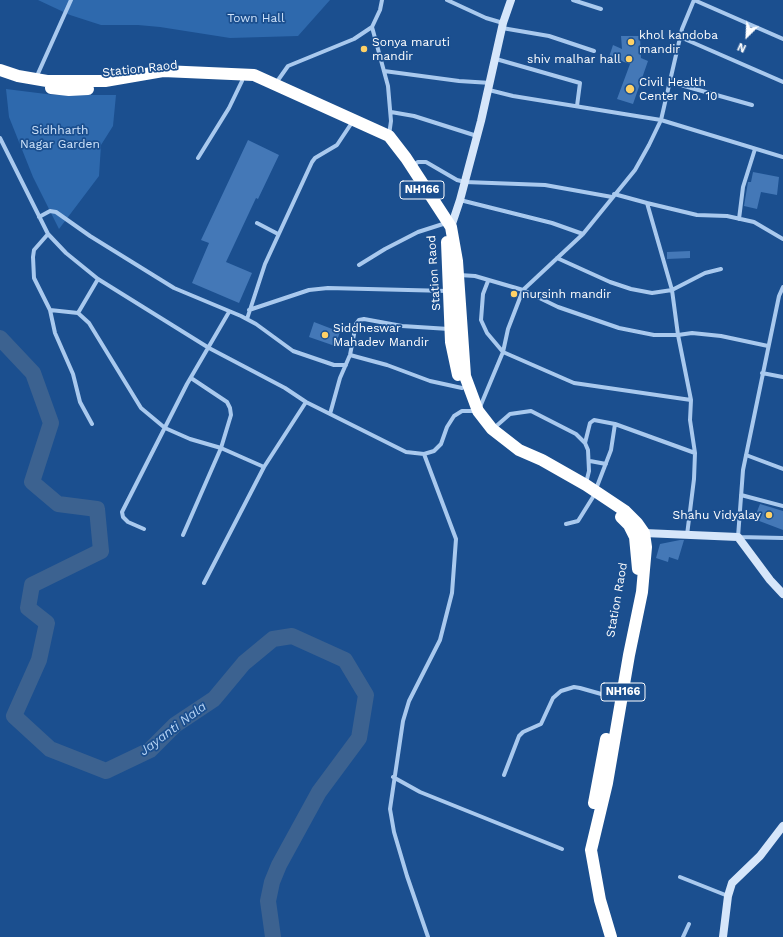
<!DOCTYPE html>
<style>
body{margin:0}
#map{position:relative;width:783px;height:937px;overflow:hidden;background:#1b4f8f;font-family:"Work Sans",sans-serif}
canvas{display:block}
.north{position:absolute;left:727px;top:16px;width:40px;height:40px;-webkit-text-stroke:3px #1b4f8f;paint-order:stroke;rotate:204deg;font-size:11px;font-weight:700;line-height:16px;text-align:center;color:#fff}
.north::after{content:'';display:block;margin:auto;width:14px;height:18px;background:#fff;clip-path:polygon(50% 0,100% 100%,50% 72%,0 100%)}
</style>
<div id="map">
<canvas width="783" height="937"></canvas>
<div class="north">N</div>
</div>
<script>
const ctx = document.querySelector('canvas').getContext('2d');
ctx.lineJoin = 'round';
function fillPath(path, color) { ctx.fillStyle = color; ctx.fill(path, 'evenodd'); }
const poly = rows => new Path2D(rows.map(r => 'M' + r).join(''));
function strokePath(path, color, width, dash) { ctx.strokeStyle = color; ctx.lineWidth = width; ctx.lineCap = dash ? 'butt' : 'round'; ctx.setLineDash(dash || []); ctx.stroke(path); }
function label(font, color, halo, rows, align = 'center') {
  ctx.font = font + ' "Work Sans",sans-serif'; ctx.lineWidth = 3.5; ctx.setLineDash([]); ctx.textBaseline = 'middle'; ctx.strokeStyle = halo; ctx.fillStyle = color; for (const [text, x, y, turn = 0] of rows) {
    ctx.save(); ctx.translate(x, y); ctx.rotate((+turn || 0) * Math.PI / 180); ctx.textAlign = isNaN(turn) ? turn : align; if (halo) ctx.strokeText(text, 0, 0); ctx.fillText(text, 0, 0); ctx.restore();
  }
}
const green = poly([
 [38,0,330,0,298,36,230,38,160,27,138,25,101,25,70,15],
 [6,89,54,95,116,95,113,126,101,145,99,176,59,229,33,177,9,117]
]);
const river = poly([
 [0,338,33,373,51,423,32,482,58,504,97,509,101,551,32,585,28,608,47,623,39,660,14,716,50,749,106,771,150,750,175,725,214,699,244,663,273,639,292,636,345,660,366,695,359,738,319,792,279,865,272,882,268,901,273,937]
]);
const building = poly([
 [621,36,640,36,641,58,648,61,633,104,617,99,630,64,609,57,613,45,622,49],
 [248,140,279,155,258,199,256,198,226,262,252,273,239,303,192,283,209,243,201,240],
 [753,172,779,177,777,195,761,192,757,209,744,206,748,182,751,182],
 [690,251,690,258,667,259,667,252],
 [314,322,340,332,335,346,309,337],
 [760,504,783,511,783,530,754,519],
 [680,540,684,540,678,560,669,557,668,562,656,558,660,544]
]);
const street = poly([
 [382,0,380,10,372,27,388,86,391,121,389,135],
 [447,0,486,18,503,23],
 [573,0,601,9],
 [694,0,783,39],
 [502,28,549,36,594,51],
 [680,37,783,82],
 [496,59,580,83,577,106],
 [384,71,459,81,491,83],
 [36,78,71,0],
 [670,82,752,105],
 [276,83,288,66,354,39,372,27],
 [489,90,513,96,661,120,783,157],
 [391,112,414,116,477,136],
 [0,138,48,234,66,253,98,279,209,348,285,388,306,402,406,452,424,454,434,451,441,444,447,427,454,416,462,411,476,411],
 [198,158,229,108,242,81],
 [412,166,418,162,426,162,457,180,465,182,545,185,612,197],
 [614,194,647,203,672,290,678,335,691,400,690,420,695,453,694,479,687,535],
 [460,200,552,223,583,234],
 [647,203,697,215,727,216,754,222,783,239],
 [39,217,50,211,56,212,90,236,174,288,241,316,256,324,293,351,334,365,346,365],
 [739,219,743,187,755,149],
 [257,223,278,234],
 [48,234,34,250,33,257,34,278,50,310,55,333,73,374,80,402,92,424],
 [557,258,610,282,631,289,652,293,672,290,705,273,721,269],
 [359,265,385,249,418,232,443,224],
 [459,275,475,276,523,290,583,234,635,170,649,145,661,120,682,29,694,0],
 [98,279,78,313,89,323,141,408,165,428,190,439,221,448,264,467],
 [488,281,483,294,481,320,487,333,503,352,574,383,691,400],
 [783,287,779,296,743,470,738,537,783,538],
 [50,310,78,313],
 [249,310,309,290,328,288,448,291],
 [247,319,265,264,312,162,315,158,337,145,351,124],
 [350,355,387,365,430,381,462,388],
 [762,373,783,377],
 [480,407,503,352,508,329,523,290,558,307,619,328,654,335,678,335,692,333,721,336,768,346],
 [330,414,340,378,350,355,356,324,359,320,364,319,402,326,449,329],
 [494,428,510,414,531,411,576,434,585,443,588,450,589,471,586,483],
 [585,443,590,423,594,420,615,424],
 [424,454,456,539,452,593,440,640,409,701,403,721,390,809,394,832,407,876,428,937],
 [746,455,783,469],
 [590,461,606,464],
 [596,489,611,450,615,424,695,453],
 [741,495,783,506],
 [566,524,578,521,593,497],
 [144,529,128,522,123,517,122,512,187,384,229,312],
 [183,535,221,448,231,415,230,408,227,402,191,378],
 [204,583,264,467,306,402],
 [504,775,519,736,523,732,541,724,553,698,561,691,574,687,580,688,619,699],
 [393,777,420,792,562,849],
 [680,877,728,896],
 [683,937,689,924]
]);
const secondary = poly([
 [451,227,460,200,481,121,503,23,511,0],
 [644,533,738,537,770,580,783,594],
 [723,937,728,896,732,883,760,856,783,826]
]);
const highway = poly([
 [0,70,18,76,47,81,105,81,163,71,254,75,389,136,406,158,451,227,457,261,465,376,478,411,492,429,519,450,542,460,586,485,625,511,637,523,644,533,646,547,642,592,629,655,607,783,591,850,600,900,611,937],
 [51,88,69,90,88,89],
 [447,242,451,342,458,375],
 [621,517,629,525,635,537,638,569],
 [594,803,606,739]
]);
const markers = [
 [631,42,4,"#ffd166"],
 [364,49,4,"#ffd166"],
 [629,59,4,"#ffd166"],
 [630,89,5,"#ffd166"],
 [514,294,4,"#ffd166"],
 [325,335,4,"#ffd166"],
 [769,515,4,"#ffd166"]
];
const shields = [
 [422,190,44],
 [623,692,44]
];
const shieldNames = [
 ["NH166",422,190],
 ["NH166",623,692]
];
const parkNames = [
 ["Town Hall",256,18],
 ["Sidhharth",60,130],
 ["Nagar Garden",60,144]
];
const poiNames = [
 ["khol kandoba",639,35],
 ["mandir",639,49],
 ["Sonya maruti",372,42],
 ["mandir",372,56],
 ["shiv malhar hall",621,59,"right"],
 ["Civil Health",639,82],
 ["Center No. 10",639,96],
 ["nursinh mandir",522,294],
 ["Siddheswar",333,328],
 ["Mahadev Mandir",333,342],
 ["Shahu Vidyalay",761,515,"right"]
];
const streetNames = [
 ["Station Raod",140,69,-6],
 ["Station Raod",434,273,-94],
 ["Station Raod",617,600,-80]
];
const waterNames = [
 ["Jayanti Nala",173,729,-37]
];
fillPath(green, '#2e69ad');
strokePath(river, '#3c6290', 16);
fillPath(building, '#4478b7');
strokePath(street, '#a9c9ee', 4);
strokePath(secondary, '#d6e6fa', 8);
strokePath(highway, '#fff', 12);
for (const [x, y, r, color] of markers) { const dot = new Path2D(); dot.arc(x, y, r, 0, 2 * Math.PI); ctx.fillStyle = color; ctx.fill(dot); strokePath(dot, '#1b4f8f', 1.5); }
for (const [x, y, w] of shields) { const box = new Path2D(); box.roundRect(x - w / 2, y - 9, w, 18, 3); ctx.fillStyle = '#1b4f8f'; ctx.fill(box); strokePath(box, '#fff', 1); }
label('bold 11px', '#fff', null, shieldNames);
label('12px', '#cfe3fa', '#1b4f8f', parkNames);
label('12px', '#fff', '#1b4f8f', poiNames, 'left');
label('12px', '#fff', '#1b4f8f', streetNames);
label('italic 13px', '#b5d3f5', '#1b4f8f', waterNames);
</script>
